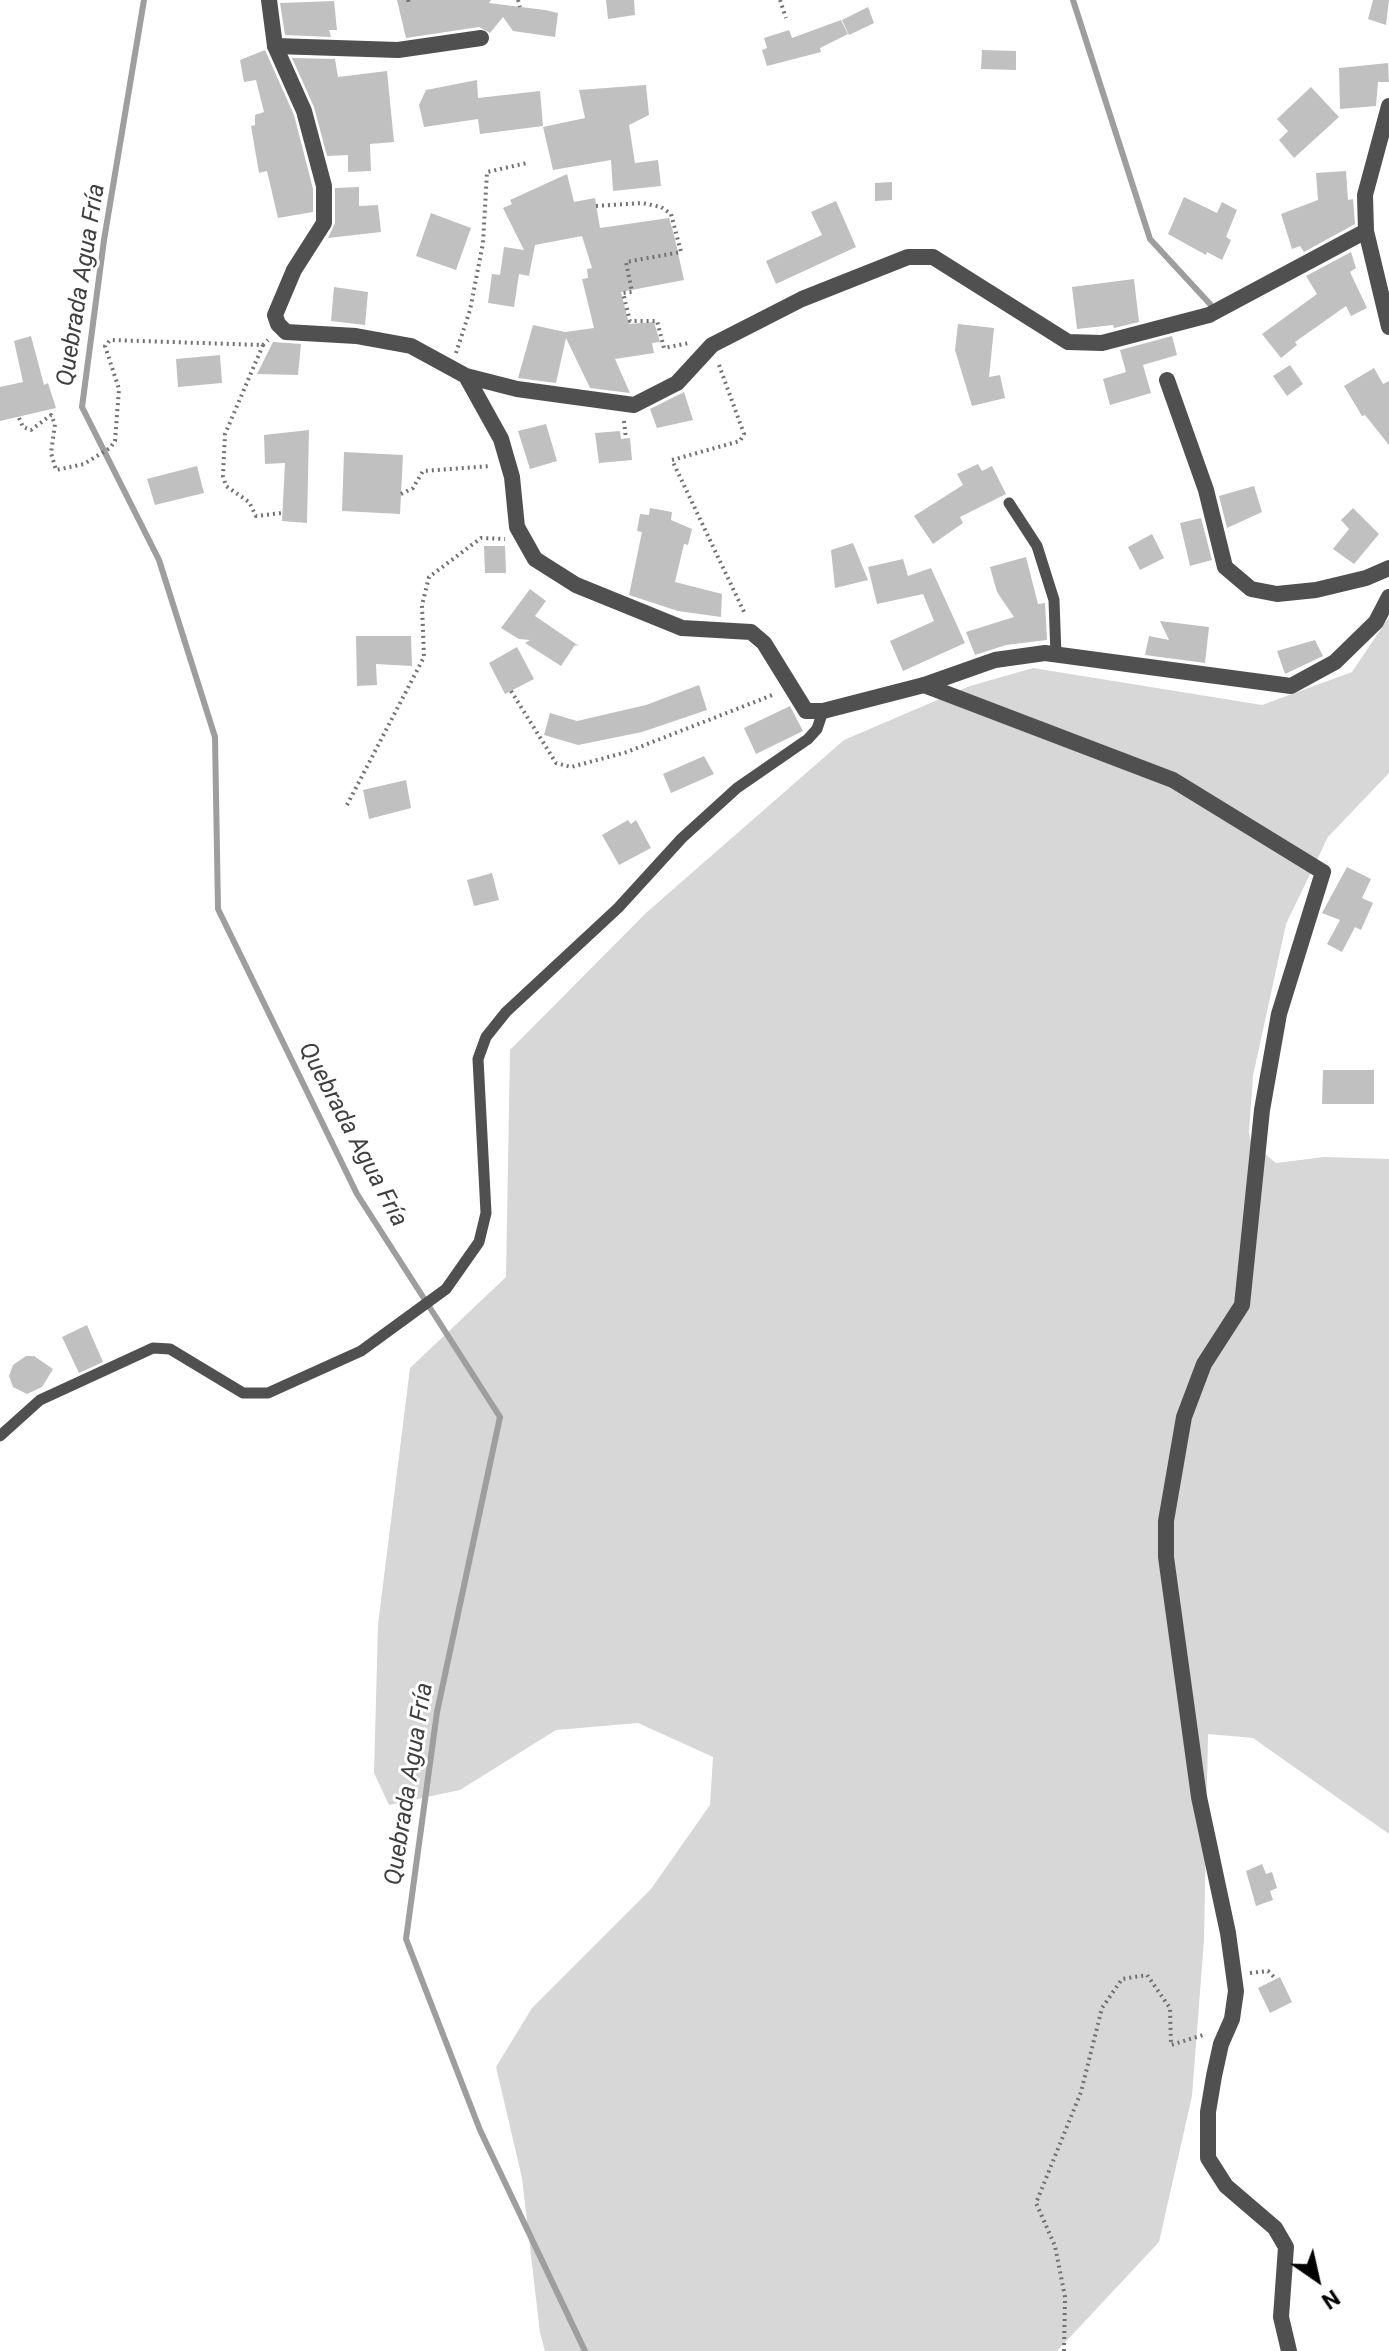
<!DOCTYPE html>
<meta charset="utf-8">
<style>
body{margin:0}
#map{position:relative;width:1389px;height:2351px;overflow:hidden;background:#fff;font-family:Roboto,sans-serif}
canvas{display:block}
.north{position:absolute;left:1277px;top:2239px;width:80px;height:80px;-webkit-text-stroke:6px #fff;paint-order:stroke;rotate:146deg;font-size:22px;font-weight:700;line-height:32px;text-align:center;color:#000}
.north::after{content:'';display:block;margin:auto;width:28px;height:36px;background:#000;clip-path:polygon(50% 0,100% 100%,50% 72%,0 100%)}
</style>
<div id="map">
<canvas width="1389" height="2351"></canvas>
<div class="north">N</div>
</div>
<script>
const ctx = document.querySelector('canvas').getContext('2d');
ctx.lineJoin = 'round';
function fillPath(path, color) { ctx.fillStyle = color; ctx.fill(path, 'evenodd'); }
const poly = rows => new Path2D(rows.map(r => 'M' + r).join(''));
function strokePath(path, color, width, dash) { ctx.strokeStyle = color; ctx.lineWidth = width; ctx.lineCap = dash ? 'butt' : 'round'; ctx.setLineDash(dash || []); ctx.stroke(path); }
function label(font, color, halo, rows, align = 'center') {
  ctx.font = font + ' Roboto,sans-serif'; ctx.lineWidth = 6; ctx.setLineDash([]); ctx.textBaseline = 'middle'; ctx.strokeStyle = halo; ctx.fillStyle = color; for (const [text, x, y, turn = 0] of rows) {
    ctx.save(); ctx.translate(x, y); ctx.rotate((+turn || 0) * Math.PI / 180); ctx.textAlign = isNaN(turn) ? turn : align; if (halo) ctx.strokeText(text, 0, 0); ctx.fillText(text, 0, 0); ctx.restore();
  }
}
const green = poly([
 [1389,617,1389,773,1328,837,1286,924,1253,1076,1249,1132,1251,1142,1276,1163,1324,1157,1389,1159,1389,1834,1253,1738,1208,1734,1204,1940,1192,2096,1159,2242,1057,2351,545,2351,540,2333,522,2178,496,2067,532,2008,651,1889,710,1805,713,1757,638,1723,556,1730,460,1790,389,1805,374,1773,378,1625,410,1368,506,1277,510,1050,647,912,844,740,970,686,1033,668,1262,705,1352,672]
]);
const stream = poly([
 [144,0,104,240,82,407,159,560,215,737,218,909,357,1194,500,1417,437,1712,406,1939,480,2130,585,2351],
 [1073,0,1150,239,1210,304]
]);
const building = poly([
 [397,0,491,0,489,3,545,10,558,13,555,37,513,31,503,17,490,33,479,27,406,38],
 [606,0,634,0,635,15,608,19],
 [1373,0,1389,0,1386,25,1368,19],
 [334,1,337,30,329,30,331,37,285,35,280,3],
 [868,7,874,23,849,35,842,20],
 [841,20,848,34,820,48,821,52,767,66,762,50,767,48,764,38,789,30,792,38],
 [265,50,294,115,313,189,313,212,278,218,267,171,259,173,251,126,255,125,255,115,264,112,256,80,244,82,240,60],
 [982,50,1016,51,1016,70,981,69],
 [292,58,335,59,338,77,387,71,394,142,370,144,371,171,348,172,348,155,327,156,314,107],
 [1388,63,1389,82,1378,82,1376,106,1340,109,1339,68],
 [477,80,478,98,540,91,543,126,480,134,478,119,424,127,419,105,426,90],
 [646,85,649,115,629,125,635,163,658,160,661,186,613,191,611,160,553,170,543,127,585,118,579,90],
 [1311,87,1339,117,1294,158,1279,140,1288,131,1277,119],
 [1346,171,1348,200,1353,199,1355,224,1304,252,1300,246,1292,249,1281,214,1318,200,1316,173],
 [567,174,574,202,595,198,600,228,669,218,674,235,684,280,621,292,629,324,654,322,660,342,652,343,654,353,615,359,630,393,590,388,566,338,556,383,518,378,533,325,565,332,594,328,582,279,588,278,587,269,592,268,582,236,535,245,529,276,519,274,514,307,488,303,492,274,500,275,504,247,524,250,503,208,512,204,510,200],
 [892,182,892,200,875,201,875,183],
 [359,187,359,206,378,205,381,232,328,238,335,223,335,188],
 [1184,197,1217,213,1222,202,1237,210,1226,237,1231,240,1222,260,1207,252,1206,255,1168,234],
 [836,201,856,247,776,284,766,261,822,235,811,212],
 [431,213,471,228,456,270,416,256],
 [1351,252,1356,268,1350,272,1367,308,1351,316,1346,306,1295,342,1297,345,1281,358,1262,334,1317,294,1306,276],
 [1134,279,1139,322,1114,328,1113,325,1077,329,1072,287],
 [334,287,368,292,365,325,331,321],
 [958,324,994,328,989,377,1000,375,1005,398,972,406,955,350],
 [31,336,44,385,48,383,56,408,0,421,0,387,23,382,14,341],
 [1172,336,1177,355,1143,365,1151,393,1110,405,1103,379,1126,372,1120,350],
 [273,342,301,344,298,375,257,374],
 [220,355,222,383,178,387,176,359],
 [1290,365,1303,384,1287,396,1273,376],
 [1374,368,1383,384,1389,381,1389,445,1365,415,1362,416,1344,386],
 [684,392,693,420,657,428,650,409],
 [546,424,557,461,530,469,518,431],
 [309,430,307,523,282,521,285,463,265,464,264,435],
 [620,431,621,439,630,438,632,460,599,463,595,433],
 [344,452,403,455,400,514,342,511],
 [978,464,982,471,992,466,1006,494,960,517,963,523,933,544,914,516,963,485,957,474],
 [197,466,204,493,155,505,147,479],
 [1254,486,1262,512,1227,528,1219,496],
 [650,508,672,512,671,520,692,529,688,545,684,544,675,582,722,594,721,617,678,611,629,595,642,532,637,531,640,514,649,515],
 [1353,508,1379,534,1354,564,1333,549,1349,529,1341,520],
 [1201,518,1212,560,1190,566,1180,523],
 [1152,534,1164,558,1140,570,1128,547],
 [853,543,868,580,835,588,831,550],
 [484,546,505,546,506,573,485,573],
 [1026,557,1038,604,1045,603,1047,640,1006,645,975,655,966,632,1014,617,997,592,990,567],
 [903,559,908,576,931,568,965,643,903,671,890,641,934,621,923,594,877,604,868,567],
 [530,589,546,601,535,616,579,646,575,645,561,666,525,643,530,640,519,639,501,628],
 [1160,621,1209,627,1205,663,1145,655,1149,636,1169,640],
 [356,636,411,636,412,666,376,664,377,685,357,686],
 [1315,640,1323,656,1285,674,1277,651],
 [517,647,534,679,505,694,489,663],
 [699,685,707,710,642,732,578,745,544,735,550,713,577,721,646,705],
 [790,706,803,731,756,754,744,728],
 [704,756,714,774,671,793,663,774],
 [406,780,411,808,369,819,363,790],
 [628,820,631,824,636,820,651,848,619,865,602,835],
 [1347,867,1371,879,1362,898,1373,903,1361,930,1355,927,1342,952,1327,944,1340,920,1322,913],
 [492,873,499,900,474,906,467,880],
 [1323,1070,1374,1070,1374,1104,1322,1104],
 [87,1325,103,1362,79,1373,62,1337],
 [26,1356,34,1356,53,1369,42,1387,27,1394,13,1387,9,1376,13,1365],
 [1262,1864,1266,1874,1272,1872,1277,1888,1270,1891,1273,1900,1256,1906,1246,1871],
 [1280,1977,1292,2002,1270,2013,1258,1988]
]);
const path = poly([
 [408,0,409,5],
 [518,0,520,7],
 [780,0,786,18],
 [596,206,642,203,661,207,671,214,681,252,626,262,632,292,623,293,630,321,657,321,664,348,689,343],
 [263,345,225,434,223,476,226,486,249,502,256,516,282,513],
 [456,353,470,310,483,243,487,172,527,163],
 [719,365,744,434,740,441,672,460,745,614],
 [19,418,23,427,31,430,51,415,55,424,51,453,56,470,84,464,110,448,115,441,119,389,105,346,110,340,263,345,268,340],
 [624,421,626,439],
 [401,494,413,488,423,471,491,466],
 [511,691,556,763,571,767,627,752,775,694],
 [347,805,424,657,422,605,429,577,481,538,505,539],
 [1250,1973,1268,1971,1276,1979],
 [1064,2351,1065,2297,1055,2246,1036,2203,1081,2092,1102,2008,1122,1979,1147,1975,1170,2008,1171,2045,1203,2035]
]);
const service = poly([
 [1009,503,1037,546,1054,600,1056,655],
 [0,1436,40,1400,153,1348,170,1349,243,1393,268,1393,361,1351,446,1289,479,1242,486,1213,478,1059,486,1037,506,1012,618,908,682,838,737,788,808,739,817,729,823,711]
]);
const minor = poly([
 [275,46,398,50,481,38],
 [924,685,1173,780,1323,872,1279,1014,1262,1110,1242,1305,1204,1364,1184,1417,1166,1521,1166,1557,1199,1797,1228,1933,1236,1991,1232,2019,1221,2044,1214,2076,1208,2112,1208,2158,1226,2186,1275,2228,1286,2247,1281,2317,1289,2351]
]);
const tertiary = poly([
 [269,0,275,46,304,111,324,186,324,223,294,270,275,315,278,324,286,332,356,336,411,346,466,376,517,389,634,405,677,383,712,345,802,299,908,257,933,257,1068,342,1102,343,1209,315,1366,231],
 [1389,106,1365,195,1366,231,1389,327],
 [466,376,501,439,512,477,517,527,535,559,576,585,682,628,751,632,764,643,806,711,823,711,924,685,995,660,1045,653,1291,686,1335,662,1376,622,1389,597],
 [1167,380,1206,490,1225,567,1251,589,1277,594,1316,590,1366,578,1389,568]
]);
const waterNames = [
 ["Quebrada Agua Fría",82,285,-81],
 ["Quebrada Agua Fría",352,1135,62],
 ["Quebrada Agua Fría",410,1784,-81]
];
fillPath(green, '#d7d7d7');
strokePath(stream, '#9e9e9e', 6);
fillPath(building, '#c0c0c0');
strokePath(path, '#727272', 4, [2, 4]);
strokePath(service, '#505050', 11);
strokePath(minor, '#505050', 16);
strokePath(tertiary, '#505050', 16);
label('italic 24px', '#3f3f3f', '#fff', waterNames);
</script>
